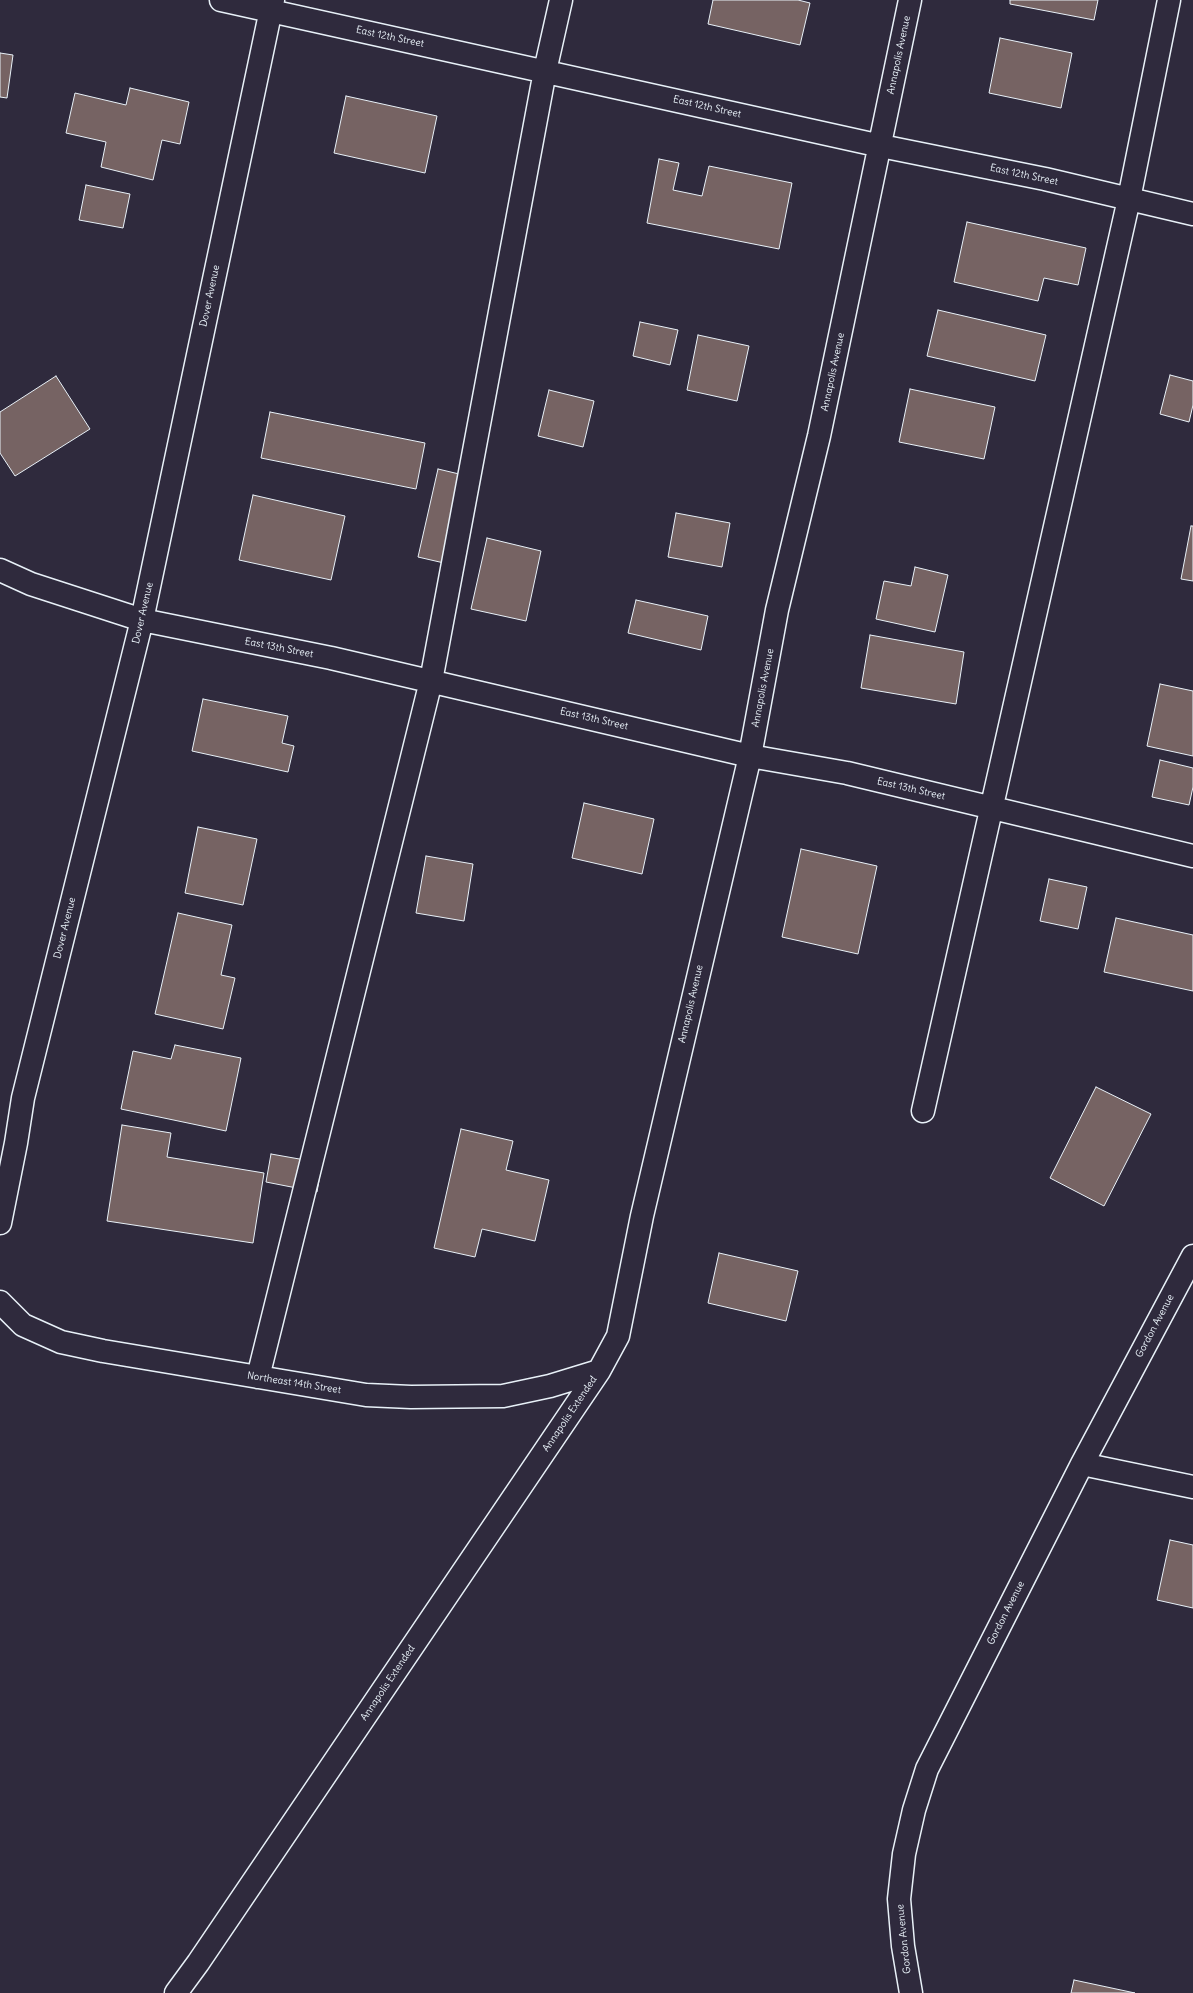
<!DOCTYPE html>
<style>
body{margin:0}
canvas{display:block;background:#2f2a3d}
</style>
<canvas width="1193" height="1993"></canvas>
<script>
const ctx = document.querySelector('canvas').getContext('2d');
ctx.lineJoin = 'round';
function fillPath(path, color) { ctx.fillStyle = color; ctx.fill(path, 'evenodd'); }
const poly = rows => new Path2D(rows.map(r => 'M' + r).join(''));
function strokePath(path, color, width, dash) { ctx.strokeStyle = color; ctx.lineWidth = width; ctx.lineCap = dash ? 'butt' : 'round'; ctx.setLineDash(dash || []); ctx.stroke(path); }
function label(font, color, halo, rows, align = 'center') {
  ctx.font = font + ' Delius,sans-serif'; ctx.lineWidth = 3; ctx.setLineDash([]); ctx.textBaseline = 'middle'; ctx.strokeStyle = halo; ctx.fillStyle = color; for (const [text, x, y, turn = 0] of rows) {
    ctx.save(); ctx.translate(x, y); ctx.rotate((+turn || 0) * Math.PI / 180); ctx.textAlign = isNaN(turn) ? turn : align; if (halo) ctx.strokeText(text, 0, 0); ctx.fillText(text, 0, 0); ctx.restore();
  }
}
const building = poly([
 [713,0,798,0,810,3,800,45,708,24,713,0],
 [1010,0,1098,0,1094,20,1010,4,1010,0],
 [1000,38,1072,53,1061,108,989,93,1000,38],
 [0,53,13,55,7,98,0,97,0,53],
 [130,88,189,102,180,144,162,140,153,180,101,167,106,142,66,133,75,93,126,105,130,88],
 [346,96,437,116,425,173,334,153,346,96],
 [659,159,679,163,673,190,702,196,709,166,792,183,779,249,647,223,659,159],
 [86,185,130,194,123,228,79,220,86,185],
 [967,222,1086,248,1078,285,1044,278,1038,301,954,282,967,222],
 [938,310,1046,335,1035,381,927,356,938,310],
 [640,322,678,330,670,365,633,356,640,322],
 [698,335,749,346,737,401,687,390,698,335],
 [1170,375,1193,381,1193,405,1189,422,1160,414,1170,375],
 [56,376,90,429,15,476,0,453,0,412,56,376],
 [910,389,995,407,984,459,899,442,910,389],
 [549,390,594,401,583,447,538,436,549,390],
 [270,412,425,443,416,489,261,458,270,412],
 [438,469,476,478,457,566,418,557,438,469],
 [253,495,345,516,331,580,239,560,253,495],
 [676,513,730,523,722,567,668,557,676,513],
 [1191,526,1193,526,1193,581,1181,579,1191,526],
 [487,538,541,551,526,621,471,609,487,538],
 [915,567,948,575,935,632,876,619,884,581,911,586,915,567],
 [636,600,708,616,701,650,628,633,636,600],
 [870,635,964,652,956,704,861,688,870,635],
 [1160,684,1193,691,1193,756,1147,746,1160,684],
 [203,699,288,716,282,743,294,746,288,772,192,751,203,699],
 [1160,760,1193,768,1193,787,1189,805,1152,797,1160,760],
 [584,803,654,819,642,874,572,858,584,803],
 [198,827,257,839,243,905,185,893,198,827],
 [801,849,877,866,858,954,782,937,801,849],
 [426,856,473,864,464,921,416,913,426,856],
 [1049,879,1087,887,1078,929,1040,921,1049,879],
 [178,913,232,925,221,975,235,978,223,1029,155,1014,178,913],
 [1116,918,1193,935,1193,991,1104,972,1116,918],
 [175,1045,241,1058,226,1131,121,1109,133,1051,171,1059,175,1045],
 [1096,1087,1151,1114,1104,1206,1050,1178,1096,1087],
 [122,1125,171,1133,167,1157,264,1173,253,1243,107,1221,122,1125],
 [461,1129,513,1141,506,1170,549,1180,535,1241,482,1229,475,1257,434,1248,461,1129],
 [271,1154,322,1163,317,1192,266,1182,271,1154],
 [719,1253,798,1271,786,1321,708,1303,719,1253],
 [1170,1540,1193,1545,1193,1608,1157,1600,1170,1540],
 [1074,1980,1135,1993,1071,1993,1074,1980]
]);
const minor = poly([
 [221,0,881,146,1045,179,1193,214],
 [0,570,31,584,142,620,331,658,750,756,847,773,1193,856],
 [923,1111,1129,199,1169,0],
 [0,1223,16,1143,23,1098,142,620,273,0],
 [0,1302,23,1325,61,1342,103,1351,366,1395,411,1397,503,1396,550,1386,599,1371],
 [258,1377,431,681,545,71,561,0],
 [1082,1464,1193,1487],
 [176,1993,198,1963,599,1371,618,1336,642,1216,750,756,777,610,819,436,910,0],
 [911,1993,903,1946,899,1899,904,1854,914,1810,927,1769,1082,1464,1193,1256]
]);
const streetNames = [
 ["East 12th Street",390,37,12],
 ["Annapolis Avenue",899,55,-78],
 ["East 12th Street",707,107,13],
 ["East 12th Street",1024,175,12],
 ["Dover Avenue",210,296,-78],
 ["Annapolis Avenue",833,372,-78],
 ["Dover Avenue",143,613,-77],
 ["East 13th Street",279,648,11],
 ["Annapolis Avenue",763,688,-79],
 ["East 13th Street",594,719,13],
 ["East 13th Street",911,789,13],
 ["Dover Avenue",65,928,-76],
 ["Annapolis Avenue",691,1004,-77],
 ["Gordon Avenue",1155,1326,-62],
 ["Northeast 14th Street",294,1383,9],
 ["Annapolis Extended",570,1414,-56],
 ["Gordon Avenue",1006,1613,-63],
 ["Annapolis Extended",388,1683,-56],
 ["Gordon Avenue",904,1939,-96]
];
fillPath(building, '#766363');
strokePath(building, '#e8f1f8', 1);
strokePath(minor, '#e8f1f8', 25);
strokePath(minor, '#2f2a3d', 22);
label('10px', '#e8f1f8', '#2f2a3d', streetNames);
</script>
